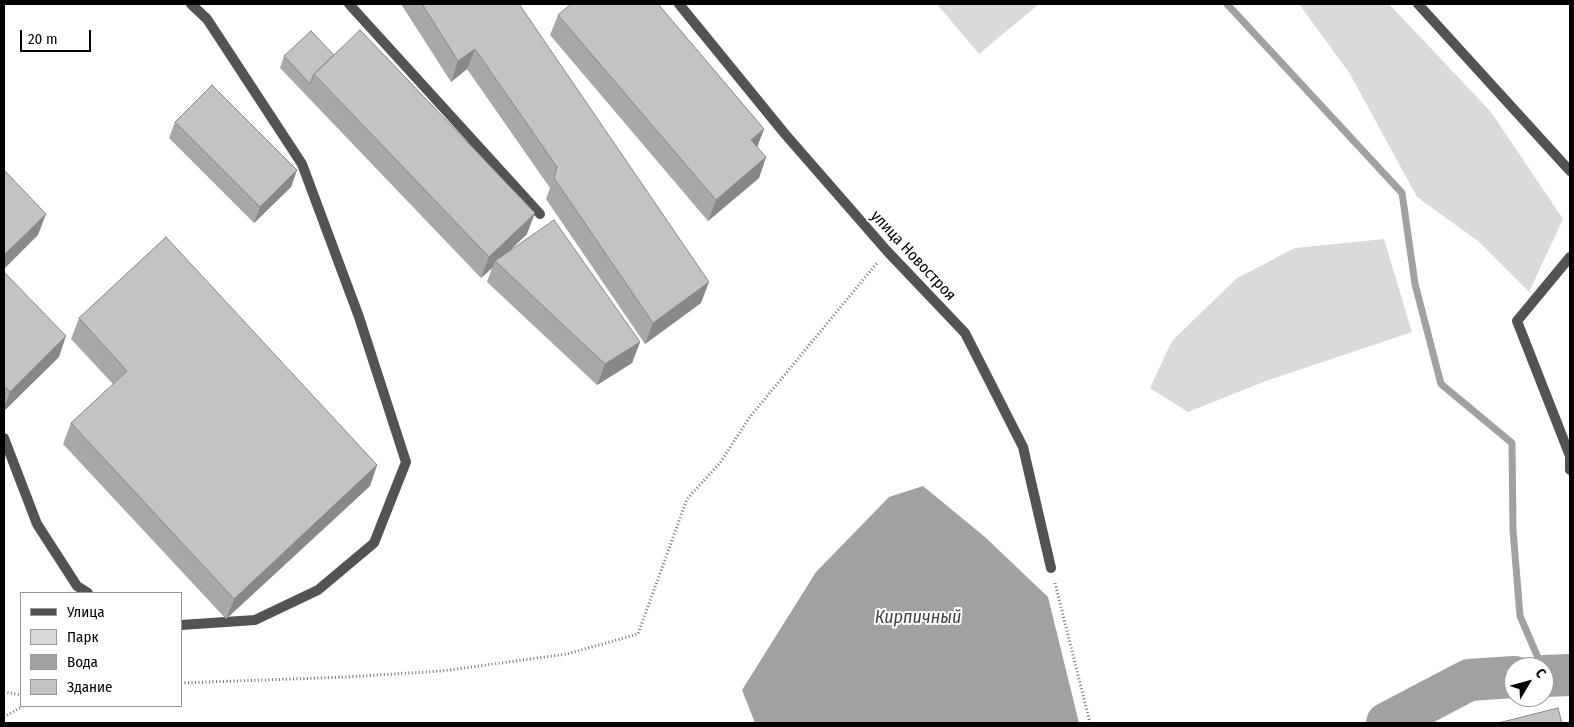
<!DOCTYPE html>
<meta charset="utf-8">
<style>
body{margin:0}
#map{position:relative;width:1574px;height:727px;overflow:hidden;background:#fff;font-family:"Fira Sans Condensed",sans-serif}
canvas{display:block}
.frame{position:absolute;inset:0;border:5px solid #000;pointer-events:none}
.legend{position:absolute;left:20px;top:592px;width:162px;height:115px;box-sizing:border-box;background:#fff;border:1px solid #999;margin:0;padding:6px 9px;list-style:none;font-size:15px;color:#000}
.legend li{display:flex;align-items:center;gap:10px;height:25px}
.legend b{width:25px;border:1px solid #999}
.north{position:absolute;left:1504px;top:657px;width:50px;height:50px;box-sizing:border-box;background:#fff;border:1px solid #999;border-radius:50%;rotate:53deg;font-size:14px;font-weight:700;line-height:20px;text-align:center;color:#000}
.north::after{content:'';display:block;margin:auto;width:18px;height:22px;background:#000;clip-path:polygon(50% 0,100% 100%,50% 72%,0 100%)}
.scale{position:absolute;left:20px;top:30px;width:71px;height:22px;box-sizing:border-box;border:2px solid #000;border-top:0;padding-left:6px;font-size:15px;line-height:18px;white-space:nowrap;color:#000;-webkit-text-stroke:4px #fff;paint-order:stroke}
</style>
<div id="map">
<canvas width="1574" height="727"></canvas>
<div class="frame"></div>
<ul class="legend">
<li><b style="height:6px;background:#535353"></b>Улица</li>
<li><b style="height:14px;background:#dadada"></b>Парк</li>
<li><b style="height:14px;background:#a1a1a1"></b>Вода</li>
<li><b style="height:14px;background:#c3c3c3"></b>Здание</li>
</ul>
<div class="north">С</div>
<div class="scale">20 m</div>
</div>
<script>
const ctx = document.querySelector('canvas').getContext('2d');
ctx.lineJoin = 'round';
function fillPath(path, color) { ctx.fillStyle = color; ctx.fill(path, 'evenodd'); }
const poly = rows => new Path2D(rows.map(r => 'M' + r).join(''));
function strokePath(path, color, width, dash) { ctx.strokeStyle = color; ctx.lineWidth = width; ctx.lineCap = dash ? 'butt' : 'round'; ctx.setLineDash(dash || []); ctx.stroke(path); }
function label(font, color, halo, rows, align = 'center') {
  ctx.font = font + ' "Fira Sans Condensed",sans-serif'; ctx.lineWidth = 4; ctx.setLineDash([]); ctx.textBaseline = 'middle'; ctx.strokeStyle = halo; ctx.fillStyle = color; for (const [text, x, y, turn = 0] of rows) {
    ctx.save(); ctx.translate(x, y); ctx.rotate((+turn || 0) * Math.PI / 180); ctx.textAlign = isNaN(turn) ? turn : align; if (halo) ctx.strokeText(text, 0, 0); ctx.fillText(text, 0, 0); ctx.restore();
  }
}
const green = poly([
 [937,4,1039,4,979,54],
 [1299,4,1389,4,1491,112,1563,219,1529,292,1478,241,1417,197,1350,74],
 [1384,239,1412,332,1266,381,1188,412,1150,388,1172,341,1237,278,1295,248]
]);
const water = poly([
 [923,486,985,537,1048,597,1079,723,755,723,742,690,816,572,889,497]
]);
const stream = poly([
 [1227,4,1402,193,1415,284,1441,384,1512,443,1513,530,1520,616,1542,667],
 [1544,672,1546,676]
]);
const river = poly([
 [1544,676,1570,675],
 [1387,723,1469,680,1514,677]
]);
const path = poly([
 [1055,583,1090,723],
 [181,683,346,677,442,671,567,654,638,634,687,499,720,463,749,418,877,263],
 [4,692,21,695],
 [4,717,23,706]
]);
const lane = poly([
 [349,4,540,214],
 [1570,257,1517,321,1570,456,1570,470],
 [4,438,37,524,77,586,88,593],
 [181,625,255,620,318,590,374,543,406,462,359,317,302,164,207,19,191,4]
]);
const street = poly([
 [679,4,785,134,887,251,965,333,1023,447,1051,568],
 [1418,4,1570,171]
]);
const wall = poly([
 [401,4,519,4,701,303,645,344,546,199,550,188,467,69,451,82],
 [558,15,764,129,757,147,766,157,759,178,708,221,550,35],
 [334,55,527,234,511,249,640,342,632,363,597,385,487,282,492,268,481,278,280,68,284,56],
 [175,122,297,170,291,187,254,223,169,138],
 [4,272,59,357,4,411],
 [79,318,377,465,370,486,226,619,63,444,71,423,113,384,71,339]
]);
const shadedWall = poly([
 [475,49,467,69,451,82,458,61],
 [764,129,756,150,751,140],
 [766,157,759,178,708,221,716,200],
 [297,170,291,187,254,223,260,207],
 [535,213,527,234,497,263,495,261,492,268,481,278,489,257],
 [46,214,38,235,4,269,4,255],
 [709,282,701,303,645,344,653,323],
 [66,336,59,357,4,411,4,408,10,392],
 [640,342,632,363,597,385,605,364],
 [377,465,370,486,226,619,234,599]
]);
const building = poly([
 [422,4,519,4,709,282,653,323,554,178,557,167,475,49,458,61,422,4],
 [571,4,658,4,764,129,751,140,766,157,716,200,558,15,571,4],
 [360,30,535,213,489,257,314,74,360,30],
 [311,31,334,55,314,74,310,84,284,56,311,31],
 [212,85,297,170,260,207,175,122,212,85],
 [4,170,46,214,4,255,4,170],
 [554,220,640,342,605,364,495,261,554,220],
 [166,237,377,465,234,599,71,423,127,371,79,318,166,237],
 [4,272,66,336,10,392,4,386,4,272],
 [1558,708,1562,723,1498,723,1558,708]
]);
const streetNames = [
 ["улица Новостроя",913,256,47]
];
const waterNames = [
 ["Кирпичный",918,618]
];
fillPath(green, '#dadada');
fillPath(water, '#a1a1a1');
strokePath(stream, '#a1a1a1', 7);
strokePath(river, '#a1a1a1', 42);
strokePath(path, '#757575', 3, [1, 2.5]);
strokePath(lane, '#535353', 10);
strokePath(street, '#535353', 10);
fillPath(wall, '#a8a8a8');
fillPath(shadedWall, '#888');
fillPath(building, '#c3c3c3');
strokePath(building, '#888', 1);
label('16px', '#000', '#fff', streetNames);
label('italic 18px', '#424242', '#fff', waterNames);
</script>
